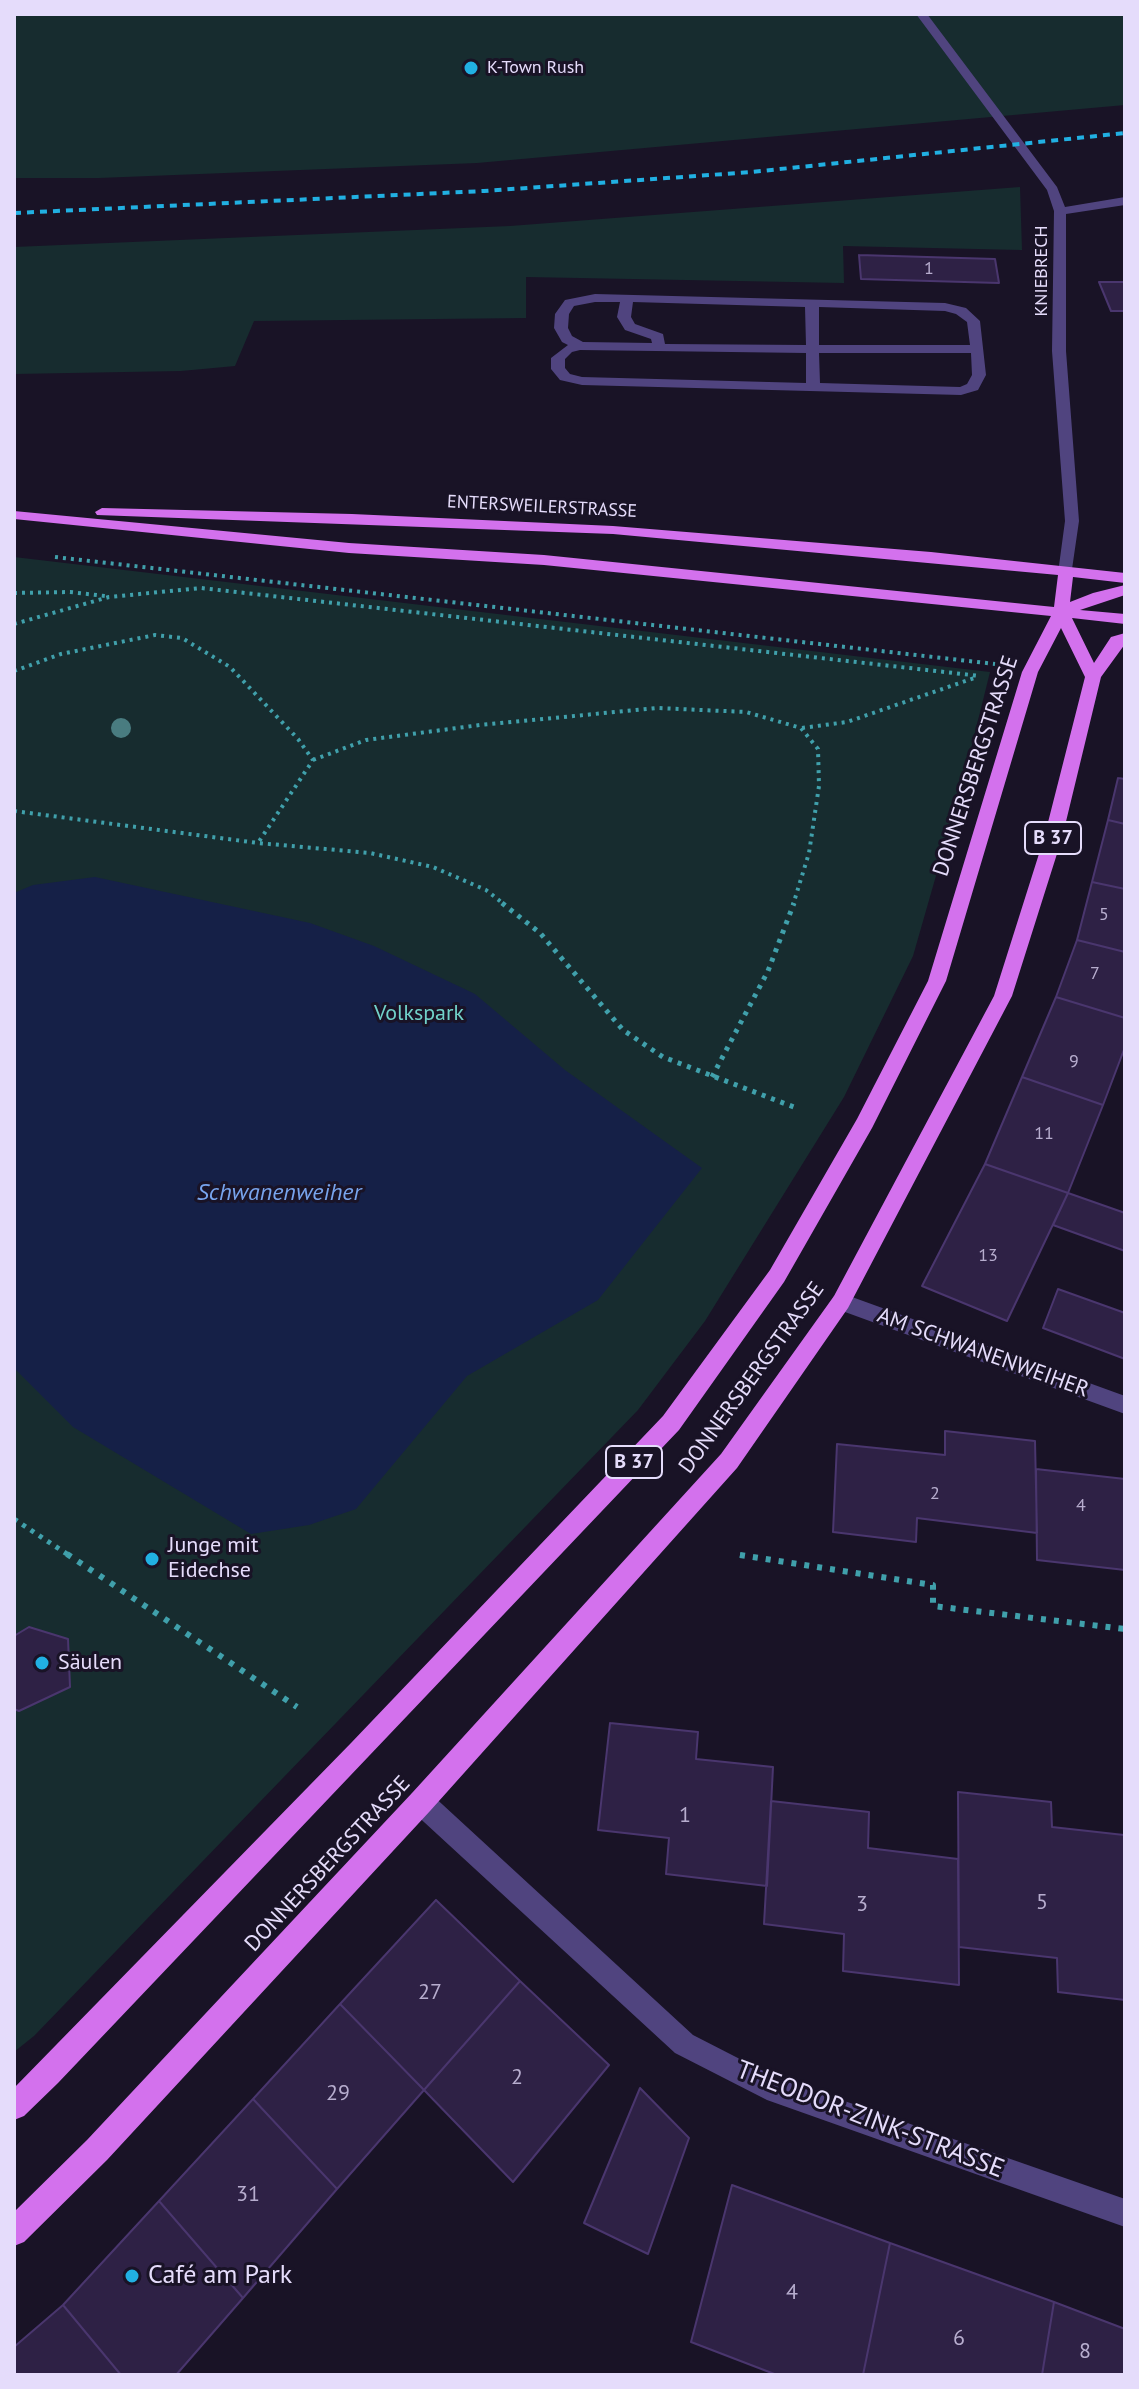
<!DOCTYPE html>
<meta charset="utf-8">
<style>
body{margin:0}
#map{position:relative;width:1139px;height:2389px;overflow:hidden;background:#191326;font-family:"PT Sans",sans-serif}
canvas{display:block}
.frame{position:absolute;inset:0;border:16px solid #e5dcfb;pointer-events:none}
</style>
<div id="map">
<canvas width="1139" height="2389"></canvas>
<div class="frame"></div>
</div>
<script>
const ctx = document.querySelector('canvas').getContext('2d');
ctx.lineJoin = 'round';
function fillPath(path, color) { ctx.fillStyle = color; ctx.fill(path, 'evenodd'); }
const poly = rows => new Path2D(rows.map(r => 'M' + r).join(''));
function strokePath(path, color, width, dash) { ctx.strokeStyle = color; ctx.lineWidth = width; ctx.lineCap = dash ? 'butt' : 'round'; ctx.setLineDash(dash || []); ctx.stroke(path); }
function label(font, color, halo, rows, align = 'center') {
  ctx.font = font + ' "PT Sans",sans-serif'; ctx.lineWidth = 6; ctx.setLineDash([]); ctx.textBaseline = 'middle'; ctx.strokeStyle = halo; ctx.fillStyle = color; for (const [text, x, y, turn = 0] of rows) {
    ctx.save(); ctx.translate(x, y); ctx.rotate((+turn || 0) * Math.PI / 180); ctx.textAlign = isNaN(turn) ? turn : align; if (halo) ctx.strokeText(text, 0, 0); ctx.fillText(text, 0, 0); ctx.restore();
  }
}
const green = poly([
 [14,14,1125,14,1125,105,477,163,99,178,14,178],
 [1020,187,1022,250,843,246,844,283,526,277,526,318,254,321,235,366,181,371,14,374,14,247,510,226],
 [14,557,990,672,962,785,913,956,844,1097,705,1321,638,1410,34,2036,14,2052]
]);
const water = poly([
 [95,877,310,923,374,946,475,994,565,1070,702,1168,598,1300,467,1376,356,1509,309,1525,251,1534,73,1427,14,1368,14,893,33,885]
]);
const building = poly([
 [859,255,995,259,999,283,861,279,859,255],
 [1099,282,1125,282,1125,311,1111,311,1099,282],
 [1118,778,1125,779,1125,824,1108,820,1118,778],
 [1108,820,1125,824,1125,889,1092,882,1108,820],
 [1092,882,1125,889,1125,952,1077,940,1092,882],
 [1077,940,1125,952,1125,1018,1056,997,1077,940],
 [1056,997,1125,1018,1125,1047,1103,1105,1022,1077,1056,997],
 [1022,1077,1103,1105,1068,1193,985,1164,1022,1077],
 [985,1164,1068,1193,1007,1321,922,1286,985,1164],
 [1068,1193,1125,1213,1125,1251,1053,1225,1068,1193],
 [1058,1289,1125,1313,1125,1359,1043,1328,1058,1289],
 [945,1431,1035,1441,1037,1533,917,1518,916,1542,833,1532,837,1444,945,1455,945,1431],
 [1036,1469,1125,1479,1125,1570,1037,1560,1036,1469],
 [29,1627,68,1639,70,1687,19,1711,14,1709,14,1636,29,1627],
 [610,1723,698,1732,696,1759,773,1767,767,1886,666,1874,669,1838,598,1830,610,1723],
 [958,1792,1051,1802,1052,1827,1124,1835,1125,2000,1058,1992,1057,1958,959,1947,958,1792],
 [771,1801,869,1812,868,1848,958,1859,959,1985,843,1971,844,1934,764,1924,771,1801],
 [436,1900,520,1981,424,2090,340,2004,436,1900],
 [520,1981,609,2065,513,2182,424,2090,520,1981],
 [340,2004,424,2090,337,2189,253,2099,340,2004],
 [640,2088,689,2138,648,2254,584,2223,640,2088],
 [253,2099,337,2189,243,2298,159,2201,253,2099],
 [732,2185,890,2243,863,2375,777,2375,691,2342,732,2185],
 [159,2201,243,2298,176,2375,121,2375,63,2305,159,2201],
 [890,2243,1054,2302,1042,2375,863,2375,890,2243],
 [1054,2302,1125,2329,1125,2375,1042,2375,1054,2302],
 [63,2305,121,2375,14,2375,14,2347,63,2305]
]);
const pathFar2 = poly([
 [55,557,995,664],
 [14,593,70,592,105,596],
 [14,624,109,597,201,588,980,676],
 [14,671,61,654,155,635,182,638,230,667,298,739,313,760,258,843],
 [802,728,847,722,977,677],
 [313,760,366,740,480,725,657,708,746,712,801,728,818,749,819,786,809,853,793,905],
 [14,811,258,843,370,853,433,867,486,890,505,905]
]);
const pathFar1 = poly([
 [502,903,540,933,623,1030,663,1057,799,1109],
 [712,1077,768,971,794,903],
 [14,1519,70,1556],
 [740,1555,746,1556]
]);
const path = poly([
 [67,1554,297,1707],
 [740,1555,933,1585,933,1606,1125,1629]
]);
const minor = poly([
 [916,14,927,14,1057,187,1065,207,1125,197,1125,205,1066,214,1066,351,1079,521,1071,576,1066,578,1058,573,1065,521,1052,351,1054,211,1047,190,916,14],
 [595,294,945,303,966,308,980,321,986,375,978,390,961,395,582,385,560,380,551,369,551,358,568,345,562,342,554,328,555,314,565,300,595,294],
 [595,302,620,302,617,317,625,330,651,339,652,343,583,342,572,336,568,328,569,314,574,306,595,302],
 [633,302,805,307,806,345,665,344,663,334,635,324,631,317,633,302],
 [819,307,945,311,956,314,967,322,970,345,819,345,819,307],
 [580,350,806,353,806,383,582,377,570,374,565,368,565,359,572,352,580,350],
 [819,353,971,353,972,375,967,384,960,387,820,383,819,353],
 [841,1293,1125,1396,1125,1414,834,1308,831,1302,834,1296,841,1293],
 [421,1790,430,1793,693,2035,773,2076,1125,2199,1125,2227,767,2100,675,2053,412,1811,409,1802,412,1793,421,1790]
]);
const major = poly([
 [102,508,352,514,613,526,931,552,1125,573,1125,583,1073,577,1070,602,1093,593,1125,585,1125,595,1080,610,1125,614,1125,624,1072,618,1094,663,1111,637,1125,633,1125,644,1101,677,1062,838,1012,996,848,1308,737,1468,430,1811,107,2160,24,2242,14,2246,14,2212,87,2140,412,1793,721,1454,834,1296,994,996,1044,838,1085,677,1061,628,1038,672,946,981,872,1128,784,1282,679,1430,58,2083,24,2116,14,2120,14,2088,351,1743,663,1416,770,1270,857,1119,928,981,1022,672,1051,616,544,565,349,553,14,519,14,511,349,543,544,555,1054,607,1058,575,613,534,97,515,95,512,102,508]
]);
const rail = poly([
 [14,213,484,191,752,172,1125,133]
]);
const trees = [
 [121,728]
];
const markers = [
 [471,68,8,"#21b0e2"],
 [152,1559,8,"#21b0e2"],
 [42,1663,8,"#21b0e2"],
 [132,2276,8,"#21b0e2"]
];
const farPoinames = [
 ["K-Town Rush",487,68]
];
const numberNames = [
 ["1",929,269],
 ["5",1104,915],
 ["7",1095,974],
 ["9",1074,1062],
 ["11",1044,1134],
 ["13",988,1256],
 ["2",935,1494],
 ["4",1081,1506]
];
const farStreetnames = [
 ["KNIEBRECH",1042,271,-90],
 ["ENTERSWEILERSTRASSE",542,507,3]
];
const shields = [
 [1053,838,56],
 [634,1462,56]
];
const shieldNames = [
 ["B 37",1053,838],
 ["B 37",634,1462]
];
const streetNames = [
 ["DONNERSBERGSTRASSE",976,766,-72],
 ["AM SCHWANENWEIHER",983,1353,20],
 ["DONNERSBERGSTRASSE",752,1378,-54],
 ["DONNERSBERGSTRASSE",328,1864,-47]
];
const parkNames = [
 ["Volkspark",419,1014]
];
const poiNames = [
 ["Junge mit",168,1546],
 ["Eidechse",168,1571],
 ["Säulen",58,1663]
];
const nearNumbernames = [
 ["1",685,1816],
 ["5",1042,1903],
 ["3",862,1905],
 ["27",430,1993],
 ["2",517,2078],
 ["29",338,2094],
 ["31",248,2195],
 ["4",792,2293],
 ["6",959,2339],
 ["8",1085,2352]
];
const waterNames = [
 ["Schwanenweiher",279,1193]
];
const nearStreetnames = [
 ["THEODOR-ZINK-STRASSE",870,2120,21]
];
const nearPoinames = [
 ["Café am Park",148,2276]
];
fillPath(green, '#172c2f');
fillPath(water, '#152047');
fillPath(building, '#2e2145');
strokePath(building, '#4a366e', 2);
strokePath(pathFar2, '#40a0ab', 4, [3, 5]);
strokePath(pathFar1, '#40a0ab', 5, [4, 6]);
strokePath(path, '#40a0ab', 6, [5, 8]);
fillPath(minor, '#50447f');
fillPath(major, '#d371ed');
strokePath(rail, '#21b0e2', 4, [7, 6]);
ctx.fillStyle = '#497c80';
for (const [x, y] of trees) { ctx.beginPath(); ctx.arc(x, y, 10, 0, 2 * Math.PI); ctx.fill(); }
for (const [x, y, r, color] of markers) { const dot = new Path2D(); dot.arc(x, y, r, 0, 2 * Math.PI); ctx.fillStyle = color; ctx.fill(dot); strokePath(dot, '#191326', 3); }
label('18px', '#e5dcfb', '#191326', farPoinames, 'left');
label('18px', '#b7adce', null, numberNames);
label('18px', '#e5dcfb', '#191326', farStreetnames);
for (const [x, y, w] of shields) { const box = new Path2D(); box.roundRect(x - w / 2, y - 16, w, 32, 6); ctx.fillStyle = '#191326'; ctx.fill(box); strokePath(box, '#e5dcfb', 2); }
label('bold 20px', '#e5dcfb', null, shieldNames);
label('22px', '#e5dcfb', '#191326', streetNames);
label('22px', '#71d2ca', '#191326', parkNames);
label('22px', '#e5dcfb', '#191326', poiNames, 'left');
label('22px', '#b7adce', null, nearNumbernames);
label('italic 24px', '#78a4ed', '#191326', waterNames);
label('26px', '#e5dcfb', '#191326', nearStreetnames);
label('26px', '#e5dcfb', '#191326', nearPoinames, 'left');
</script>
